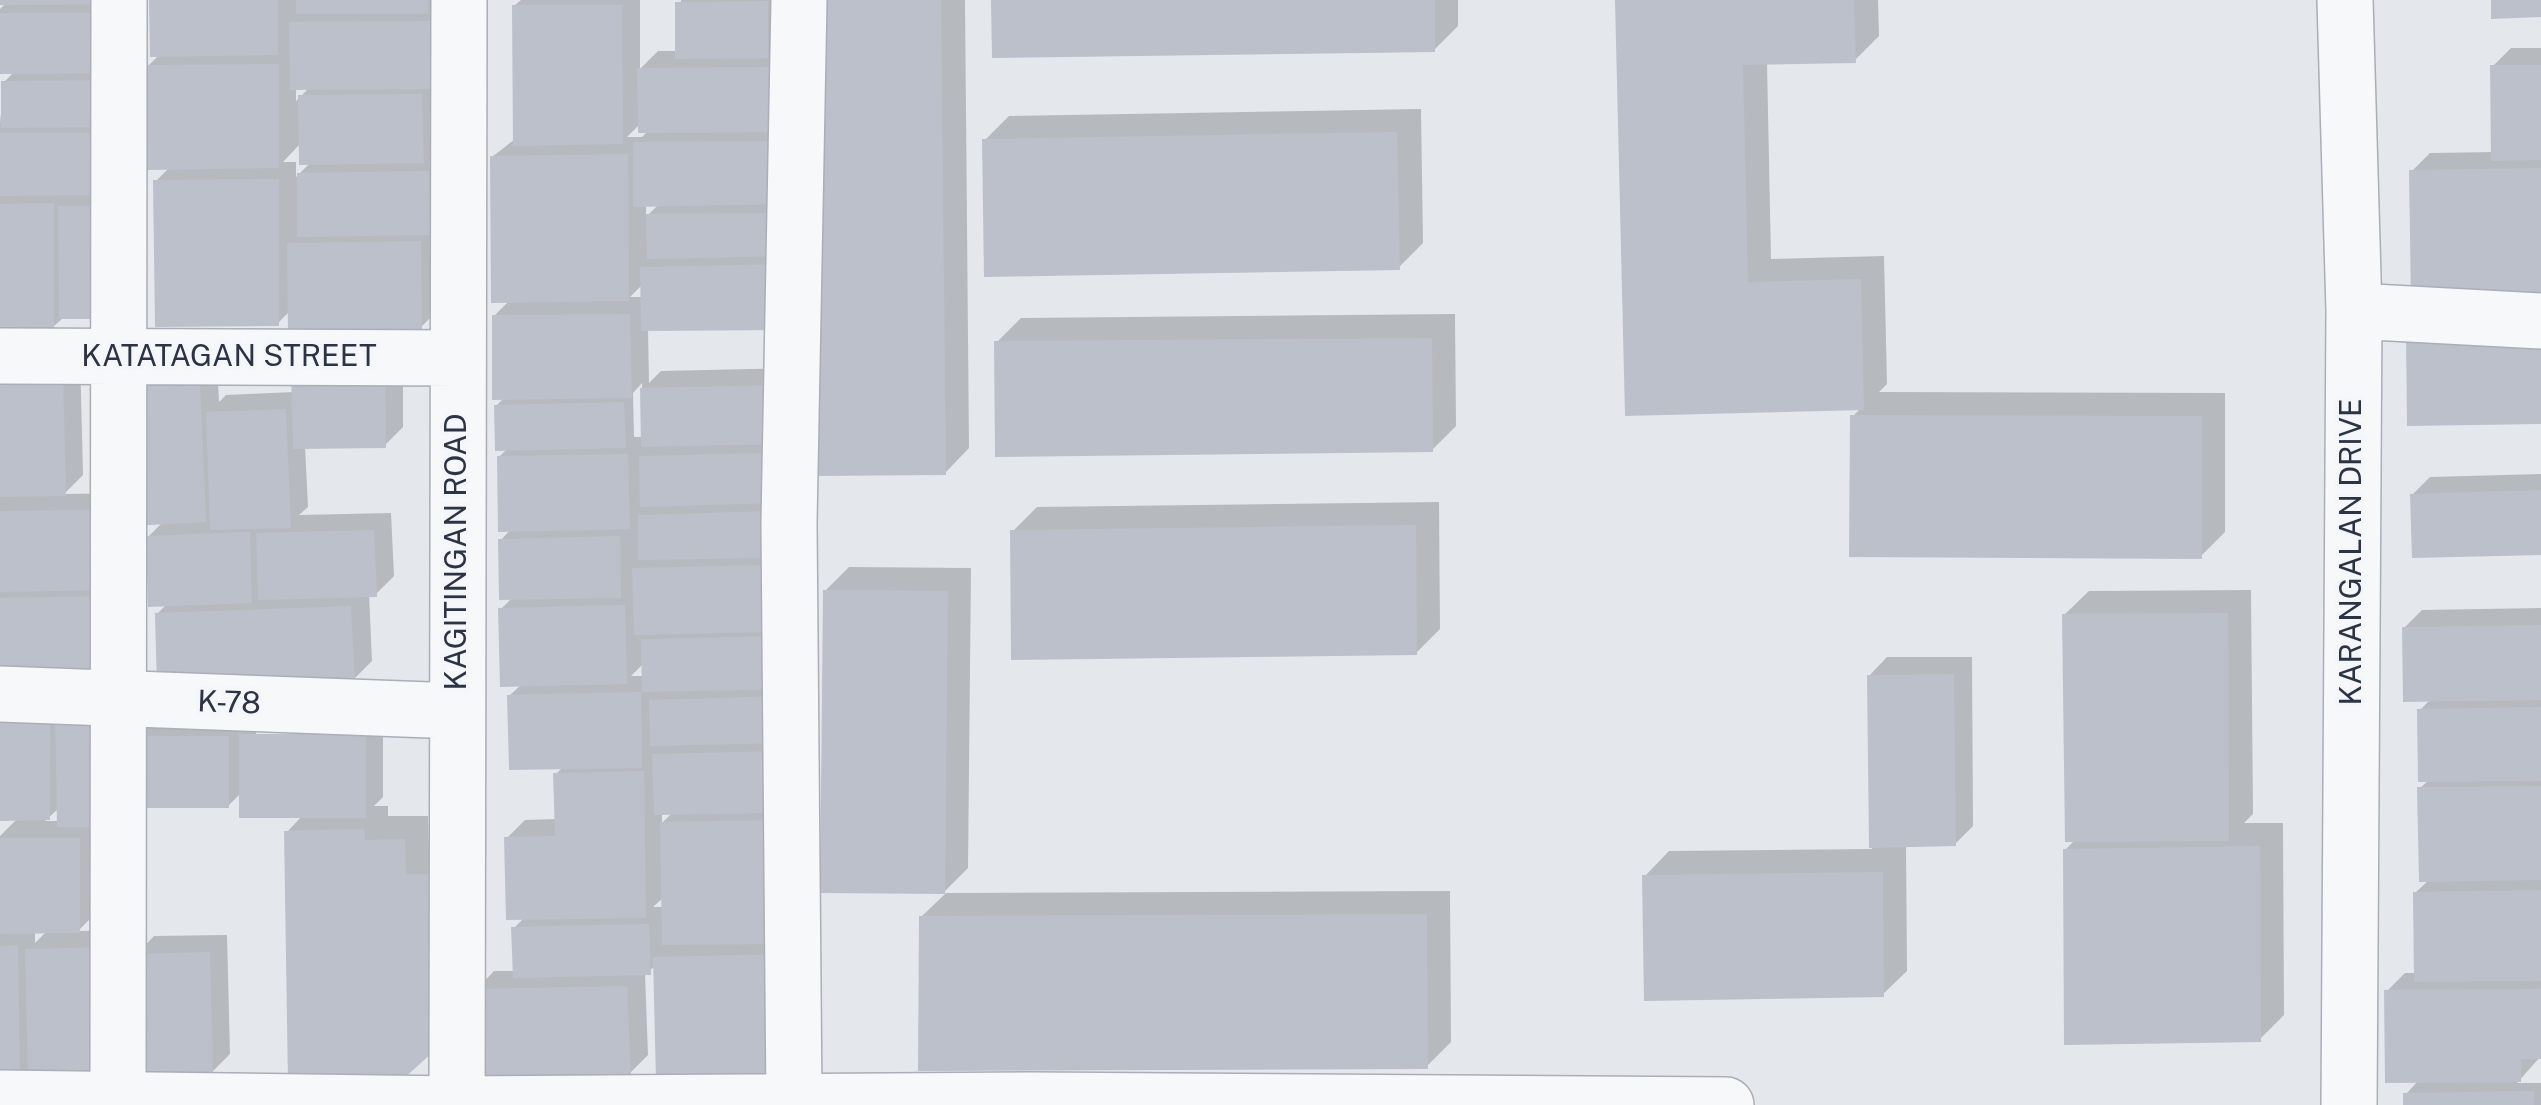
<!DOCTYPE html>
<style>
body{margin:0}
canvas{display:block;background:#e4e7ec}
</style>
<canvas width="2541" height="1105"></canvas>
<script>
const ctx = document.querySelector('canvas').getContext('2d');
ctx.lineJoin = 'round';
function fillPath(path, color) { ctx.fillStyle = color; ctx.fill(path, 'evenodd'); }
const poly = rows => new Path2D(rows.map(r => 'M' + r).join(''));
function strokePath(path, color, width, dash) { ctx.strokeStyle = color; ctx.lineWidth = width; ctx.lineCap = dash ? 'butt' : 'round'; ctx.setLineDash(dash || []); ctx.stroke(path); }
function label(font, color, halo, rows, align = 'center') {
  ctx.font = font + ' "Public Sans",sans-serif'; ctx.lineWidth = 8; ctx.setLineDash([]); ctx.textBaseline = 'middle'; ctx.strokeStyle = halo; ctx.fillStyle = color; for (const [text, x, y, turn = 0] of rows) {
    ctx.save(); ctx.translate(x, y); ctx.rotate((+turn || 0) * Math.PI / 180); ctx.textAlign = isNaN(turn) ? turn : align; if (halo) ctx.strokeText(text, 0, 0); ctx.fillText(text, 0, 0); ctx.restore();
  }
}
const shadow = poly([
 [0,0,134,0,126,72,64,317,53,327,0,328,0,123,4,82,15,71,0,71,0,9,6,3],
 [152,0,438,0,441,143,429,154,446,154,439,309,421,327,290,311,278,323,156,181,170,167,148,66,160,54],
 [296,88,309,88,296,101],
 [301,143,311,162,296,177,296,162,283,162],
 [521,0,640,0,640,69,658,51,678,51,681,0,776,0,805,247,648,329,649,383,661,371,795,368,810,1058,656,966,645,973,648,1055,630,1073,476,990,494,971,515,971,514,928,525,917,507,838,525,820,557,819,556,774,563,767,509,696,522,684,501,609,512,598,501,540,511,529,499,457,508,448,496,406,505,397,494,316,510,300,492,157,515,139,514,6],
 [640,124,649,130,642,137,627,137],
 [646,204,659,204,646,217],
 [643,284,643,297,630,297],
 [642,383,643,437,634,437,633,393],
 [644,663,644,676,631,676],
 [673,812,662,823,662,813],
 [664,897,664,907,653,907],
 [811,0,965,0,969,448,945,473],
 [993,0,1458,0,1458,26,1434,50],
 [1617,0,1878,0,1879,36,1855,60,1767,62,1771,259,1884,256,1887,384,1879,392,2225,393,2225,532,2201,556,1853,416,1861,408,1627,414],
 [2511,48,2541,48,2541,297,2412,171,2430,153,2494,152,2493,66],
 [1421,109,1423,243,1399,267,985,140,1009,116],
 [1455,314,1456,426,1432,450,997,342,1021,318],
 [216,343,219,402,226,395,294,392,403,353,403,427,385,445,305,446,308,507,299,515,391,513,394,576,376,594,369,594,372,661,354,679,157,614,167,604,148,537,164,521,130,523,130,569,0,676,0,494,80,353,83,475,64,494,134,493],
 [2541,474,2541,552,2412,495,2430,477],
 [1439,502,1440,629,1416,653,1013,531,1037,507],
 [849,567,971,568,968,868,944,892,825,591],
 [2251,590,2253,814,2244,823,2283,823,2284,1015,2260,1039,2065,850,2075,840,2064,615,2089,591],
 [2541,608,2541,1056,2517,1083,2541,1083,2541,1105,2406,1105,2406,1094,2419,1080,2387,991,2405,973,2416,973,2415,893,2430,879,2420,788,2429,780,2420,710,2431,699,2404,628,2422,610],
 [1887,657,1972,657,1973,826,1955,844,1906,845,1907,971,1882,995,1645,876,1669,851,1872,849,1869,676],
 [0,714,145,719,383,717,383,797,374,806,388,806,388,816,428,816,429,850,454,850,457,1025,287,832,303,815,242,792,228,806,135,806,97,912,78,931,128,930,31,1075,0,1081,0,836,18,818,0,818],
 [256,731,378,731,378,736,256,736],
 [59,808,59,821,45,821],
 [35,931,47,931,35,943],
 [1450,891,1451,1042,1427,1066,921,917,946,893],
 [227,935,230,1054,212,1072,136,955,154,936]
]);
const building = poly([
 [0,0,118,0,118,4,0,5],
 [149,0,278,0,278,55,150,57],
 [296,0,428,0,428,14,296,14],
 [808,0,941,0,946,475,813,476],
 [991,0,1435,0,1435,52,992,58],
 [1615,0,1854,0,1856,63,1743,65,1748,282,1861,279,1864,410,1625,416],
 [2491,0,2541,0,2541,17,2491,19],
 [768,1,768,58,675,59,675,2],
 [512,5,622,5,623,144,513,146],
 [0,13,117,13,116,73,0,74],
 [437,21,438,89,290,90,289,22],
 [279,64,279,168,146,170,146,65],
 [2490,65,2541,65,2541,160,2491,161],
 [784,67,785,132,638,133,637,68],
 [118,80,119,127,1,128,1,81],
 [422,94,424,163,299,165,298,95],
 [1397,132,1400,270,984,277,982,139],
 [0,133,116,133,116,195,0,196],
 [781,141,782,204,633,207,633,142],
 [628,154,629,301,491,303,490,156],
 [2541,168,2541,300,2411,302,2409,170],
 [429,171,430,235,297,237,297,173],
 [279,179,279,326,155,327,153,180],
 [54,203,54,330,0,331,0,204],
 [58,206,118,207,119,319,59,319],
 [788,213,789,256,647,259,646,214],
 [421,241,422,330,288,332,287,243],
 [788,264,789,330,641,331,640,267],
 [630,314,632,398,492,400,492,315],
 [2541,333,2541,424,2407,426,2406,334],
 [1432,338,1433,452,995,457,994,341],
 [199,360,206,522,132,526,126,363],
 [385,370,386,448,293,449,291,372],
 [63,371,66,496,0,497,0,372],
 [778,385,780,444,641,447,640,388],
 [624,402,626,448,495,451,494,405],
 [286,409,291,528,210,530,206,412],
 [1850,415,2202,416,2202,559,1849,557],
 [775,453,775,503,640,507,639,456],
 [628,454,630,529,498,532,497,456],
 [2541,490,2541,555,2412,558,2410,494],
 [113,510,113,590,0,592,0,511],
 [771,511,771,558,638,560,638,515],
 [1416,525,1417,655,1011,660,1010,530],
 [374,530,377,597,258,600,256,533],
 [250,532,252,603,148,607,146,536],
 [620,536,621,598,499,600,498,539],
 [775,565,776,632,634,635,632,568],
 [823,590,948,591,945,894,820,893],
 [113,596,115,677,0,679,0,598],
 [625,605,627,684,500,687,498,608],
 [351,606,355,682,157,689,155,613],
 [2228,613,2229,841,2065,842,2062,614],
 [2541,625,2541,700,2403,702,2402,627],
 [785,636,785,689,642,692,641,639],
 [1954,674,1956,846,1869,848,1867,675],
 [641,692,642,768,509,770,507,695],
 [785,696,785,743,650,746,649,700],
 [117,704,118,827,57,827,55,705],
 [2541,707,2541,781,2418,782,2417,709],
 [50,722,50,820,0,821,0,723],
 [239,734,366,734,366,818,239,818],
 [125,736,229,736,229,808,125,808],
 [781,751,783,813,654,815,652,754],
 [644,771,646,918,506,920,504,837,555,836,553,773],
 [2541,786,2541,880,2419,882,2417,787],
 [781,820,782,944,662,945,660,822],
 [364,829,365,840,405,839,406,874,431,874,434,1051,401,1081,288,1083,284,831],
 [0,838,80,838,80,933,0,934],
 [2260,846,2261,1042,2064,1045,2063,849],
 [1883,872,1884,997,1644,1001,1642,875],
 [2541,890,2541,981,2414,982,2413,892],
 [1427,914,1428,1069,918,1071,919,916],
 [649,924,651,975,513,978,511,927],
 [18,945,20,1083,0,1084,0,946],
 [111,947,114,1076,28,1078,25,949],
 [210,952,213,1075,136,1076,133,954],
 [790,954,793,1079,656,1081,653,957],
 [627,986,631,1076,473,1076,473,989],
 [2541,989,2541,1059,2521,1059,2521,1082,2385,1083,2384,990],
 [2534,1091,2534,1105,2403,1105,2403,1093]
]);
const minor = poly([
 [2345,0,2354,311,2349,1105],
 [2354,311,2541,321],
 [0,356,458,358],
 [0,694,457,711],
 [0,1098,457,1104,1031,1100,1726,1105],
 [794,1102,789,523,799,0],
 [118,1105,119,0],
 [457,1105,459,0]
]);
const streetNames = [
 ["KATATAGAN STREET",229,357],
 ["KAGITINGAN ROAD",457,552,-90],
 ["KARANGALAN DRIVE",2352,552,-90],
 ["K-78",229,703,2]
];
fillPath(shadow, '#0003');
fillPath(building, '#bbc0ca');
strokePath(minor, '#a9aeb7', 58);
strokePath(minor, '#f7f8fa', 55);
label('30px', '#2b3445', '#f4f6f9', streetNames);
</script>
